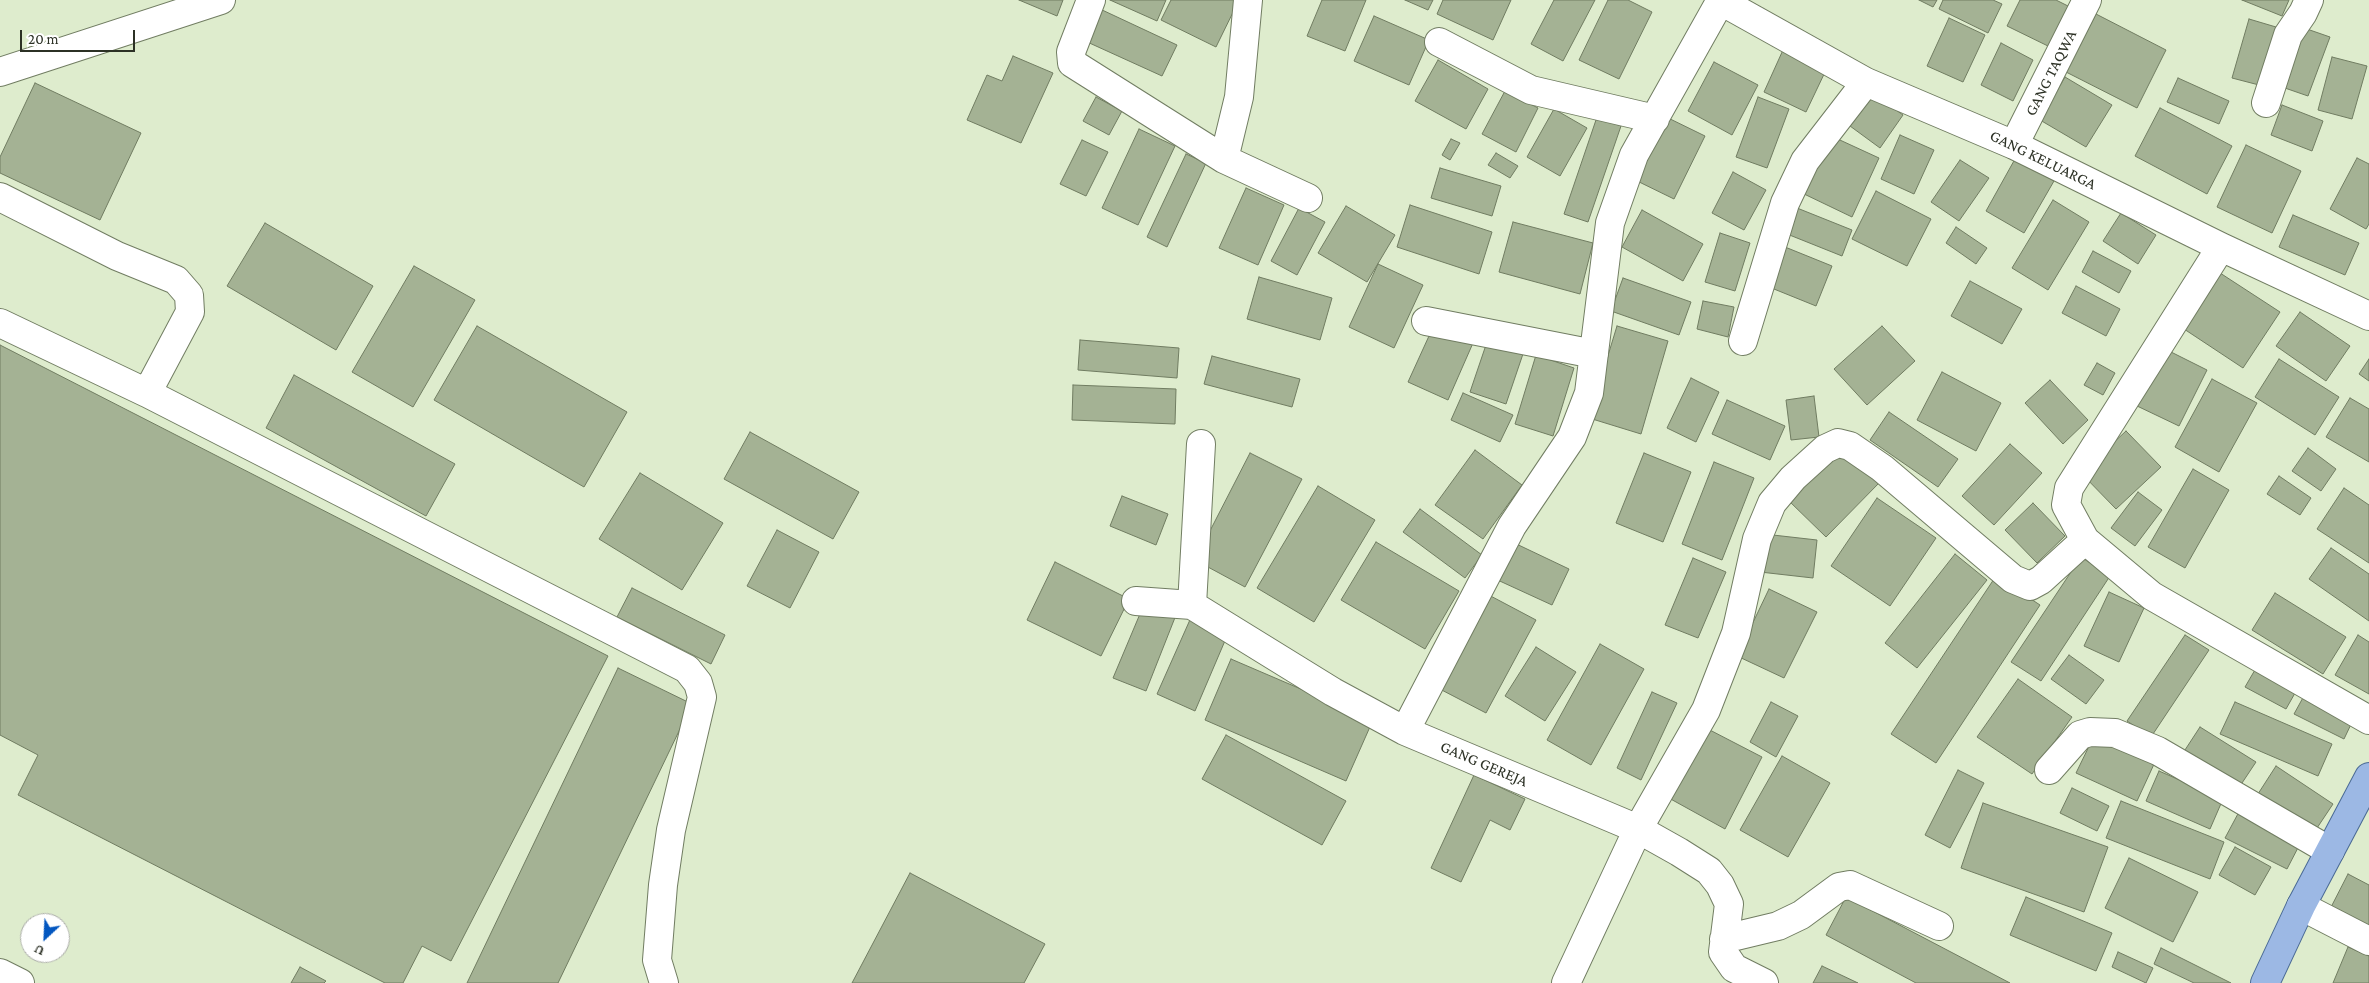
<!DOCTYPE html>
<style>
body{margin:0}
#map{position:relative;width:2369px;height:983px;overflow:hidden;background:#deeccd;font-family:"Crimson Pro",serif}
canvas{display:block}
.north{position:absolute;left:20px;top:913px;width:50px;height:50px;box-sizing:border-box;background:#fff;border:1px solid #abada8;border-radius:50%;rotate:205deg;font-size:14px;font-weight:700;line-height:20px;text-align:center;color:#2c3125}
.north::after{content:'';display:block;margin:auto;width:18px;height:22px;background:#0357c0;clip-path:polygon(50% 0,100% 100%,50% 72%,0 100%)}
.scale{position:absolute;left:20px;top:30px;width:115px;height:22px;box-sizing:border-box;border:2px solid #2c3125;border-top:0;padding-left:6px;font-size:15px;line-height:18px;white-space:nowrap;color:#2c3125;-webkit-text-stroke:4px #fff;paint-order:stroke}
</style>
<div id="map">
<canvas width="2369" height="983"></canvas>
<div class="north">U</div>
<div class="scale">20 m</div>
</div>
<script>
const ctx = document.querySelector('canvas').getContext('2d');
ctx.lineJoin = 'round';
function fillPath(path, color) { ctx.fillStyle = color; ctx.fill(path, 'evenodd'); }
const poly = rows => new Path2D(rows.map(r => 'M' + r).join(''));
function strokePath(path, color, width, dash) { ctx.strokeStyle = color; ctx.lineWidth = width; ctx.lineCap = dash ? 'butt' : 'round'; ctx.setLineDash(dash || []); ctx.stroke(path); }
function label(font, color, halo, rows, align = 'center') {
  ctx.font = font + ' "Crimson Pro",serif'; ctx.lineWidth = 4; ctx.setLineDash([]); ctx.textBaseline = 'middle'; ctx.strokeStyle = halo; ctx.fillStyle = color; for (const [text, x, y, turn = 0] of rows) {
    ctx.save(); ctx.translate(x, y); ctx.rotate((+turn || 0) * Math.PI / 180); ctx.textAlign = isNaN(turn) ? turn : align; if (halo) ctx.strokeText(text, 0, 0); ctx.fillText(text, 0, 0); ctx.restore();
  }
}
const building = poly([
 [1019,0,1063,0,1057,16,1019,0],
 [1110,0,1166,0,1157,21,1110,0],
 [1171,0,1239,0,1216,47,1161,20,1171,0],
 [1322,0,1366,0,1345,51,1307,36,1322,0],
 [1405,0,1433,0,1428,10,1405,0],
 [1443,0,1511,0,1493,40,1437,14,1443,0],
 [1554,0,1595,0,1563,61,1531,44,1554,0],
 [1608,0,1628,0,1652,12,1619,79,1579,60,1608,0],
 [1919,0,1937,0,1933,7,1919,0],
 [1943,0,1993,0,2002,4,1988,33,1939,9,1943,0],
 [2020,0,2056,0,2070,7,2050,47,2007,26,2020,0],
 [2242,0,2289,0,2282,16,2242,0],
 [1100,9,1177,45,1162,76,1085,41,1100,9],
 [2096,14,2166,50,2137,108,2066,72,2096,14],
 [1374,16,1429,40,1409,85,1354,61,1374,16],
 [1949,18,1985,35,1963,82,1927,66,1949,18],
 [2249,19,2276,27,2259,85,2232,78,2249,19],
 [2304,28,2330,37,2308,96,2282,87,2304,28],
 [2001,43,2033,60,2013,101,1981,85,2001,43],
 [1783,50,1826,70,1806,112,1764,92,1783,50],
 [1013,56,1053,73,1021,143,967,120,987,75,1002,81,1013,56],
 [2332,57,2367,66,2352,119,2318,110,2332,57],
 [1438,60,1488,89,1466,129,1415,101,1438,60],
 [1714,62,1758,85,1732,135,1688,111,1714,62],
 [2065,77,2112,105,2086,147,2040,120,2065,77],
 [2178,78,2229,101,2219,124,2167,102,2178,78],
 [35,83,141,133,100,220,0,173,0,157,35,83],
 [1505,91,1538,108,1516,152,1482,134,1505,91],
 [1872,93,1903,115,1880,148,1850,126,1872,93],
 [1096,97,1122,111,1109,135,1083,121,1096,97],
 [1758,97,1789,109,1767,168,1736,157,1758,97],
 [2282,105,2323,121,2312,151,2271,135,2282,105],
 [2160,108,2232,146,2207,194,2135,156,2160,108],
 [1554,109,1587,128,1560,176,1527,157,1554,109],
 [1662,115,1705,136,1674,199,1631,178,1662,115],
 [1597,117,1621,126,1588,222,1564,214,1597,117],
 [1139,129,1175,146,1138,225,1102,208,1139,129],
 [1829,135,1879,158,1852,217,1802,193,1829,135],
 [1900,135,1934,150,1914,194,1881,179,1900,135],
 [1451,139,1460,143,1450,160,1442,155,1451,139],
 [1082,140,1108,152,1086,196,1060,184,1082,140],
 [2246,145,2301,171,2272,233,2217,207,2246,145],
 [1496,153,1518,166,1510,178,1488,165,1496,153],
 [1186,154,1206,163,1167,247,1147,237,1186,154],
 [2357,158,2369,164,2369,224,2366,229,2330,209,2357,158],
 [2015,159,2054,181,2024,233,1986,211,2015,159],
 [1960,160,1989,178,1959,221,1931,202,1960,160],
 [1440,168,1501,186,1492,216,1431,198,1440,168],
 [1733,172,1766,190,1744,230,1712,213,1733,172],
 [1246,188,1284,205,1258,265,1219,248,1246,188],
 [1876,191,1931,219,1907,266,1852,239,1876,191],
 [2053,200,2089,222,2048,290,2012,268,2053,200],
 [1410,205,1492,232,1479,274,1397,247,1410,205],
 [1346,206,1395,235,1367,282,1318,253,1346,206],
 [1299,208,1325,222,1297,275,1271,261,1299,208],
 [1797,208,1852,230,1842,256,1787,234,1797,208],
 [1642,210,1703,244,1683,281,1622,247,1642,210],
 [2121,213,2156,235,2138,264,2103,241,2121,213],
 [2293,215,2359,243,2345,275,2279,247,2293,215],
 [1513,222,1593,243,1580,294,1499,272,1513,222],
 [265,223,373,286,336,350,227,286,265,223],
 [1956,227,1987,248,1976,264,1946,243,1956,227],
 [1720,233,1750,243,1735,291,1705,282,1720,233],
 [1785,247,1832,266,1816,306,1769,287,1785,247],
 [2093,251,2131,271,2119,293,2082,272,2093,251],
 [1378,264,1423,285,1394,348,1349,327,1378,264],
 [414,266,475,300,413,407,352,372,414,266],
 [2217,271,2280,312,2243,368,2181,327,2217,271],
 [1259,277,1332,298,1320,340,1247,319,1259,277],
 [1623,278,1691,302,1679,335,1611,311,1623,278],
 [1970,281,2022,309,2002,344,1951,316,1970,281],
 [2076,286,2120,309,2106,336,2062,313,2076,286],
 [1703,301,1734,307,1728,337,1697,329,1703,301],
 [2300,312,2350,346,2326,381,2276,346,2300,312],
 [1434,325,1473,343,1448,400,1408,382,1434,325],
 [477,326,627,412,584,487,434,400,477,326],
 [1617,326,1668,341,1641,434,1589,418,1617,326],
 [1882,326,1915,361,1867,405,1834,369,1882,326],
 [1489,336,1525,348,1506,404,1470,392,1489,336],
 [1080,340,1179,348,1177,378,1078,370,1080,340],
 [0,345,608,656,451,961,422,946,403,983,385,983,18,795,38,755,0,735,0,345],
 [2163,348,2207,370,2179,426,2135,405,2163,348],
 [1536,355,1574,368,1553,436,1515,424,1536,355],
 [1212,356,1300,379,1292,407,1204,384,1212,356],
 [2279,359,2339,397,2315,435,2255,397,2279,359],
 [2369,359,2369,381,2359,374,2369,359],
 [2097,363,2115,373,2103,395,2084,385,2097,363],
 [1942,372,2001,403,1976,451,1917,420,1942,372],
 [294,375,455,464,426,516,266,428,294,375],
 [1691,378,1719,392,1696,442,1667,428,1691,378],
 [2212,379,2257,403,2219,472,2175,447,2212,379],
 [2050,380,2088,420,2063,444,2025,403,2050,380],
 [1073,385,1176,389,1175,424,1072,420,1073,385],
 [1463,393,1513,415,1500,442,1451,420,1463,393],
 [1814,396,1819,437,1791,440,1786,400,1814,396],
 [2350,398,2369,409,2369,462,2326,437,2350,398],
 [1727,400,1785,426,1770,460,1712,434,1727,400],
 [1889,412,1958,459,1938,487,1870,440,1889,412],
 [2126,431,2161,467,2116,509,2081,473,2126,431],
 [750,432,859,492,833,539,724,479,750,432],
 [2010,444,2042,473,1994,525,1962,496,2010,444],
 [1841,445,1880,482,1826,537,1788,500,1841,445],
 [2308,448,2336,469,2321,491,2292,471,2308,448],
 [1475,450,1522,485,1483,539,1435,505,1475,450],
 [1250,453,1302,479,1245,587,1195,560,1250,453],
 [1644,453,1691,472,1663,542,1616,523,1644,453],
 [1714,462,1754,478,1722,560,1682,544,1714,462],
 [2193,469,2229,490,2185,568,2148,547,2193,469],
 [640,473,723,523,682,590,599,539,640,473],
 [2279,476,2311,498,2300,515,2267,494,2279,476],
 [1318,486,1375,520,1314,622,1257,588,1318,486],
 [2344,488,2369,505,2369,563,2317,529,2344,488],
 [2138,492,2162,510,2135,546,2111,528,2138,492],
 [1122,496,1168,514,1156,545,1110,526,1122,496],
 [1877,498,1936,538,1890,606,1831,566,1877,498],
 [2033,503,2065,536,2037,563,2005,530,2033,503],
 [1420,509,1482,555,1465,578,1403,532,1420,509],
 [777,530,819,552,790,608,747,586,777,530],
 [1764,534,1817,540,1813,578,1760,572,1764,534],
 [1508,540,1569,569,1552,605,1491,577,1508,540],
 [1376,542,1459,591,1425,649,1341,600,1376,542],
 [2331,548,2369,574,2369,621,2309,579,2331,548],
 [1955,554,1987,580,1917,668,1885,643,1955,554],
 [2081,557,2110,576,2041,681,2011,662,2081,557],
 [1693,558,1726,572,1698,638,1665,625,1693,558],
 [1055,562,1129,599,1101,656,1027,620,1055,562],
 [1996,576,2040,605,1936,763,1891,734,1996,576],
 [632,588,725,635,711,664,617,617,632,588],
 [1769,589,1817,612,1784,678,1737,656,1769,589],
 [2109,592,2144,608,2119,662,2084,646,2109,592],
 [1485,593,1536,620,1486,713,1434,686,1485,593],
 [2275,593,2346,637,2323,674,2252,630,2275,593],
 [1145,602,1176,615,1146,691,1113,678,1145,602],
 [1193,613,1230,629,1195,711,1157,694,1193,613],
 [2185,635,2209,650,2151,737,2127,721,2185,635],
 [2358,635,2369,642,2369,694,2335,675,2358,635],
 [1600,644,1644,669,1591,765,1547,740,1600,644],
 [1536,647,1576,672,1545,721,1505,696,1536,647],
 [2069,655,2104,680,2086,704,2051,679,2069,655],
 [1231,659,1373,720,1346,781,1205,720,1231,659],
 [2259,663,2299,686,2286,709,2245,687,2259,663],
 [618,668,692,704,558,983,467,983,618,668],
 [2018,679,2072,717,2032,774,1977,737,2018,679],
 [1652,692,1677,703,1641,780,1617,768,1652,692],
 [2305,694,2354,718,2344,739,2294,714,2305,694],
 [1771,702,1798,716,1776,757,1750,742,1771,702],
 [2235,702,2332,744,2318,776,2220,734,2235,702],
 [1704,727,1762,757,1725,829,1667,797,1704,727],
 [2200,727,2256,762,2238,789,2183,753,2200,727],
 [2095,734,2155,762,2137,801,2076,773,2095,734],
 [1226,735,1346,801,1322,845,1202,779,1226,735],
 [1782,756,1830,783,1788,857,1740,830,1782,756],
 [2276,766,2333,804,2313,834,2256,797,2276,766],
 [1958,770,1984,783,1950,848,1925,835,1958,770],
 [2159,771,2223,799,2210,829,2146,801,2159,771],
 [1474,775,1525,799,1510,830,1490,820,1461,882,1431,868,1474,775],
 [2072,788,2109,806,2097,831,2060,813,2072,788],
 [2121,801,2224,842,2210,879,2106,838,2121,801],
 [1983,803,2108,847,2084,912,1961,868,1983,803],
 [2240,810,2302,840,2287,869,2225,838,2240,810],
 [2235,847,2271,867,2255,895,2219,875,2235,847],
 [2129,858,2198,892,2173,942,2105,908,2129,858],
 [910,873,1045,944,1024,983,852,983,910,873],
 [2348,874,2369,885,2369,933,2328,913,2348,874],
 [1846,897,2010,983,1916,983,1826,935,1846,897],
 [2026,897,2112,933,2096,971,2010,935,2026,897],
 [2348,947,2369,956,2369,983,2333,983,2348,947],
 [2161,948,2231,983,2194,983,2154,964,2161,948],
 [2118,952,2153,968,2146,983,2112,967,2118,952],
 [1822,966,1858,983,1813,983,1822,966],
 [300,967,326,981,324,983,291,983,300,967]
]);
const minor = poly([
 [1091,0,1071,52,1072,63,1224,159,1308,198],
 [1719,0,1866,82,2014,145,2221,247,2369,316],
 [1439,42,1531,90,1655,119],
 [0,72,221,0],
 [2266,103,2288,35,2303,13,2309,0],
 [2014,145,2087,0],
 [1224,159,1239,97,1248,0],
 [0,197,117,256,176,280,189,295,190,312,147,393,687,669,698,683,702,697,671,830,663,885,657,960,664,983],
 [2221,247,2069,488,2066,505,2085,540,2152,596,2369,720],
 [1426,321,1594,354],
 [0,323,147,393],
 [1743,341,1785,203,1805,161,1866,82],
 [1136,601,1192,605,1333,692,1405,731,1638,829,1679,852,1709,871,1720,885,1729,904,1723,952,1734,968,1764,983],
 [1192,605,1201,444],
 [1405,731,1512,526,1572,437,1589,393,1610,223,1634,155,1721,0],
 [2049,770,2080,735,2090,732,2115,733,2158,751,2330,851],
 [2301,906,2369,941],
 [1724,939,1778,926,1801,915,1839,887,1850,885,1939,926],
 [0,973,20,983],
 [1566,983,1638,829,1706,710,1736,633,1757,539,1772,503,1793,478,1825,449,1838,443,1850,446,1882,468,2013,579,2030,586,2041,580,2085,540]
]);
const major = poly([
 [2265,983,2301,906,2369,777]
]);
const streetNames = [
 ["GANG TAQWA",2051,73,-63],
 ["GANG KELUARGA",2043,160,26],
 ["GANG GEREJA",1484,764,23]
];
fillPath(building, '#a4b294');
strokePath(building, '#707c61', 1);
strokePath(minor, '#717d62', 30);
strokePath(major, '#4a6a95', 30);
strokePath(minor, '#fff', 28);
strokePath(major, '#9cb8e4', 28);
label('16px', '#2c3125', '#fff', streetNames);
</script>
